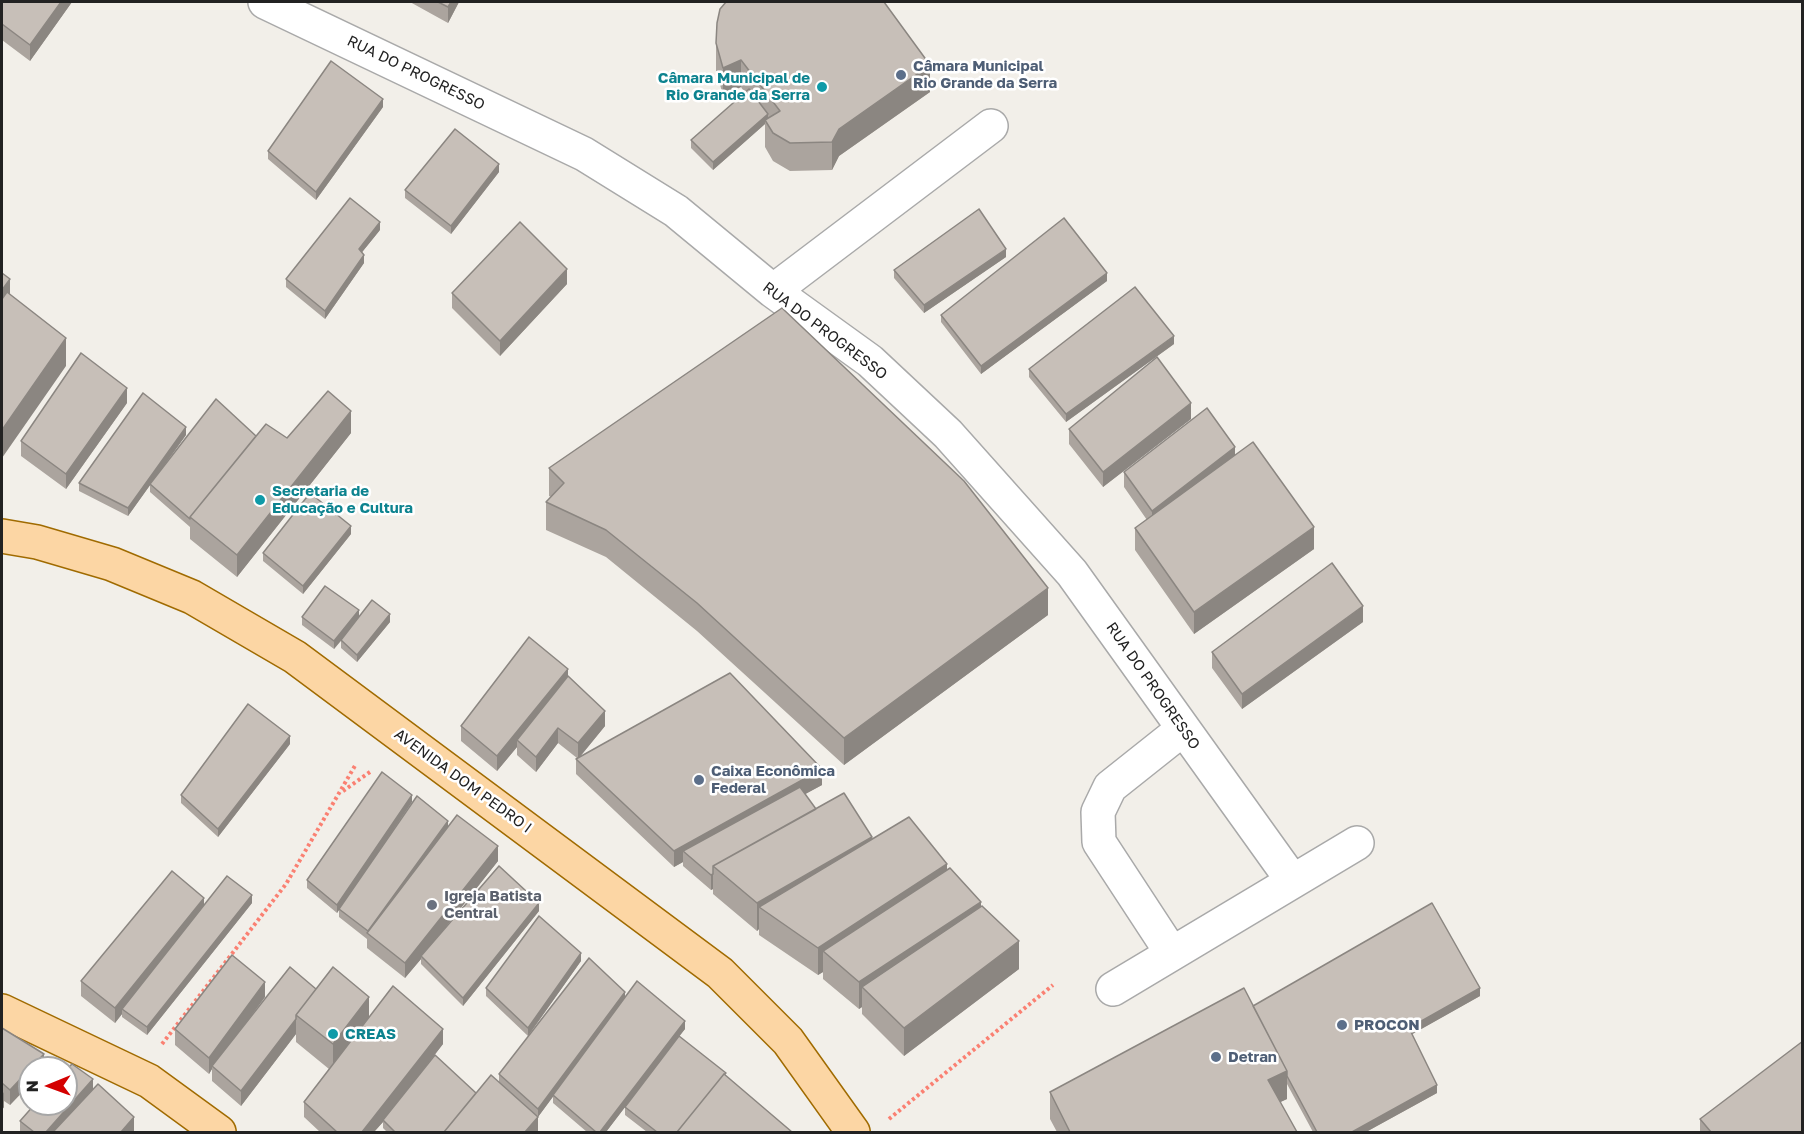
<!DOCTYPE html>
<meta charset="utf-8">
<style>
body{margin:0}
#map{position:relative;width:1804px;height:1134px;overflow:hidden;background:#f2efe9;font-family:"Golos Text",sans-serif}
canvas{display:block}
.frame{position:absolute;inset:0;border:3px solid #222;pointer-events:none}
.north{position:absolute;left:18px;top:1056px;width:60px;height:60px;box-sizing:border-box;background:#fff;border:2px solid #a7a7a7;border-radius:50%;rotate:269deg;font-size:16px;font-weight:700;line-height:24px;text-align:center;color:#222}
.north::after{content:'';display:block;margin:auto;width:21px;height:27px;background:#d40000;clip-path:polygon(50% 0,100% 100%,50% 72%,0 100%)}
</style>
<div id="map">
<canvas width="1804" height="1134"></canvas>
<div class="frame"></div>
<div class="north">N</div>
</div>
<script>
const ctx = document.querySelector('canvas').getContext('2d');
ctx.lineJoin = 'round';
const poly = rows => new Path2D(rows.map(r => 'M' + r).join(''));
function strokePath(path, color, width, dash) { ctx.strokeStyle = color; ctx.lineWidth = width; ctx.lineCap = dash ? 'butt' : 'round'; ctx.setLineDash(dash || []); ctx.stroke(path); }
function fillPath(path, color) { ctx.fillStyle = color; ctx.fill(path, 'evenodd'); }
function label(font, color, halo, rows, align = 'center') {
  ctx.font = font + ' "Golos Text",sans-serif'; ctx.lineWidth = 5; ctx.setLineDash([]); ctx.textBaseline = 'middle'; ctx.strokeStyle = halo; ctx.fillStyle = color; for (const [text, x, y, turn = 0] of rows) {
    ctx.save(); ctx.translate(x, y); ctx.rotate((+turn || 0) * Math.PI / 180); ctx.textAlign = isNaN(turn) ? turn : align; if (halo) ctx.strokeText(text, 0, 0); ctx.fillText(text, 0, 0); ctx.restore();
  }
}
const path = poly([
 [343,791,370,772],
 [162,1044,286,884,356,764],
 [889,1119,1053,985]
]);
const minor = poly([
 [265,2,584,154,676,211,773,291,870,361,948,434,1072,573,1292,880],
 [773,291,991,126],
 [1171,952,1099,842,1098,812,1110,787,1183,729],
 [1113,989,1357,843]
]);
const major = poly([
 [2,536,37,542,112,564,192,597,295,657,720,973,788,1041,853,1132],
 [2,1011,149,1081,219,1132]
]);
const wall = poly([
 [2,2,72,2,30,61,2,40],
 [410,2,459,2,448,23],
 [716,43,930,92,839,156,832,170,790,171,773,161,765,147,765,124,713,170,691,148,691,140,745,93,741,87,723,95,716,71],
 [383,107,316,200,268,159,268,151],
 [499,172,451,234,405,198,405,190],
 [380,230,362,252,364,263,325,319,286,287,286,279],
 [1006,257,924,313,894,278,894,270],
 [1107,281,981,374,941,322,941,315],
 [567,284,500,356,452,308,452,293],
 [1174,344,1066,422,1029,377,1029,369],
 [127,403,66,489,21,456,21,441],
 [1191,419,1103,487,1069,444,1069,429],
 [351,433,237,577,190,539,190,527,150,492,150,485,128,516,79,491,79,483,186,435,157,475,256,436,287,438],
 [1235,455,1314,549,1194,634,1135,550,1135,528,1147,520,1124,487,1124,472],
 [549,468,1048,615,844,765,697,631,606,557,546,530,546,502,551,497,549,496],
 [351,534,303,594,263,561,263,553],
 [302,617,359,617,390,622,357,662,341,648,341,641,334,649,302,625],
 [1363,622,1242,709,1212,668,1212,652],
 [568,677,605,726,579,758,822,785,805,794,816,809,872,840,947,870,981,906,1019,969,904,1056,862,1014,862,1007,859,1009,823,979,823,972,818,975,759,935,759,929,757,931,713,894,713,889,711,890,683,866,683,862,674,867,576,774,576,759,577,758,558,743,536,772,517,755,517,747,497,771,461,741,461,726],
 [290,744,218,837,181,803,181,795],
 [412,802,373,860,448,826,498,861,445,928,539,911,463,1006,421,964,421,959,405,978,367,948,367,939,339,917,339,910,337,913,307,888,307,880],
 [252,903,147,1035,122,1017,122,1014,115,1023,81,996,81,981,204,905],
 [581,961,528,1036,486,996,486,988],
 [316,989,369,1017,443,1044,416,1079,476,1093,499,1081,499,1074,625,997,685,1029,679,1036,792,1132,647,1132,625,1115,625,1107,606,1132,587,1132,553,1103,553,1096,538,1117,538,1132,387,1132,383,1128,383,1122,374,1132,320,1132,304,1117,304,1102,329,1069,296,1042,296,1034,241,1106,212,1081,212,1069,209,1074,175,1045,175,1029,265,997,249,1019],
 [1480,996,1412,1034,1437,1093,1366,1132,1313,1132,1287,1084,1287,1099,1280,1102,1297,1132,1057,1132,1050,1119,1050,1092,1253,1006],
 [2,1028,44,1068,30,1068,30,1084,10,1105,4,1101,4,1107,2,1110],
 [93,1089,134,1132,20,1132,20,1121],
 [1700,1119,1803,1132,1700,1132]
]);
const shadedWall = poly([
 [61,2,72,2,30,61,30,45],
 [451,2,459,2,448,23,448,7],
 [741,60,741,87,723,95,723,68],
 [930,65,930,92,839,156,832,170,832,142,839,129],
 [383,99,383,107,316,200,316,192],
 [768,114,768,122,765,120,765,124,713,170,713,162],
 [499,164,499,172,451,234,451,226],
 [380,222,380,230,359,256,359,249],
 [1006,249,1006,257,924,313,924,305],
 [364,255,364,263,325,319,325,311],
 [567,269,567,284,500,356,500,341],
 [1107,273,1107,281,981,374,981,366],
 [10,279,10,295,2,306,2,290],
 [1174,336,1174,344,1066,422,1066,414],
 [66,338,66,366,2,458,2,430],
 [127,388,127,403,66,489,66,474],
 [1191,403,1191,419,1103,487,1103,472],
 [351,411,351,433,237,577,237,555],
 [186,427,186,435,128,516,128,508],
 [1235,447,1235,463,1152,526,1152,511],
 [351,526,351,534,303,594,303,586],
 [1314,527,1314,549,1194,634,1194,612],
 [1048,588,1048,615,844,765,844,738],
 [1363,606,1363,622,1242,709,1242,694],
 [359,610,359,618,334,649,334,641],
 [390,614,390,622,357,662,357,655],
 [568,669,568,684,517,740,517,747,497,771,497,756],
 [605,711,605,726,578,759,578,743],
 [558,728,558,743,536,772,536,757],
 [290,736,290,744,218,837,218,829],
 [822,769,822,785,690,857,683,851,683,862,674,867,674,851],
 [412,795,412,802,337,913,337,905],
 [448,821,448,829,368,931],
 [872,837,872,865,759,907,759,929,757,931,757,903],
 [498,846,498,861,422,957,421,956,421,959,405,978,405,963],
 [947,864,947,891,823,951,823,972,818,975,818,948],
 [713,874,713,889,711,890,711,875],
 [252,895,252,903,147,1035,147,1027],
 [204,898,204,913,122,1009,122,1014,115,1023,115,1008],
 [981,902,981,929,862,987,862,1007,859,1009,859,982],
 [539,903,539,911,463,1006,463,998],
 [1019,941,1019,969,904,1056,904,1028],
 [581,953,581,961,528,1036,528,1028],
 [265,982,265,997,213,1067,212,1066,212,1069,209,1074,209,1058],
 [1480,988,1480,996,1409,1036,1409,1028],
 [625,992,625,1000,538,1117,538,1109],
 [369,997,369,1025,333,1071,333,1044],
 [296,1019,296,1034,241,1106,241,1091],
 [685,1021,685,1029,606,1132,600,1132],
 [443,1029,443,1044,383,1121,383,1120,383,1122,374,1132,362,1132],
 [44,1054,44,1068,30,1068],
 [30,1068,30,1084,10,1105,10,1090],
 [1287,1071,1287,1099,1268,1108,1268,1080],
 [93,1079,93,1094,59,1132,46,1132],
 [1437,1085,1437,1093,1366,1132,1352,1132],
 [4,1092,4,1107,2,1110,2,1095],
 [134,1117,134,1132,121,1132],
 [538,1117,538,1132,525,1132]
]);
const building = poly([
 [2,2,61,2,30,45,2,24,2,2],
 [438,2,451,2,448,7,438,2],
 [726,2,884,2,930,65,839,129,832,142,790,143,773,133,765,120,780,111,741,60,723,68,716,43,717,23,720,9,726,2],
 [331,61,383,99,316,192,268,151,331,61],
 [749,89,768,114,713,162,691,140,749,89],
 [455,129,499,164,451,226,405,190,455,129],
 [350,198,380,222,359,249,364,255,325,311,286,279,350,198],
 [979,209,1006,249,924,305,894,270,979,209],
 [1064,218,1107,273,981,366,941,315,1064,218],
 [520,222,567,269,500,341,452,293,520,222],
 [2,273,10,279,2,290,2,273],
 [1135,287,1174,336,1066,414,1029,369,1135,287],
 [7,292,66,338,2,430,2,299,7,292],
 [782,308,964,481,1048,588,844,738,697,603,606,530,546,502,564,483,549,468,782,308],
 [81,353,127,388,66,474,21,441,81,353],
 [1157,357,1191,403,1103,472,1069,429,1157,357],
 [328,391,351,411,237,555,190,517,266,424,287,438,328,391],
 [143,393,186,427,128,508,79,483,143,393],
 [216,399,256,436,190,517,190,519,150,484,216,399],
 [1207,408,1235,447,1152,511,1124,472,1207,408],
 [1253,442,1314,527,1194,612,1135,528,1253,442],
 [310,493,351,526,303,586,263,553,310,493],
 [1332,563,1363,606,1242,694,1212,652,1332,563],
 [325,586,359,610,334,641,302,617,325,586],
 [372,600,390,614,357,655,341,640,372,600],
 [529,637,568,669,497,756,461,726,529,637],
 [730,673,822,769,674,851,576,759,730,673],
 [568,676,605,711,578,743,558,728,536,757,517,740,568,676],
 [248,704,290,736,218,829,181,795,248,704],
 [382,772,412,795,337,905,307,880,382,772],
 [800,787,816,809,713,866,713,874,711,875,683,851,800,787],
 [844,793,872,837,757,903,713,866,844,793],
 [417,796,448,821,368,931,339,909,417,796],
 [457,815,498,846,405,963,367,933,457,815],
 [909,817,947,864,818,948,759,907,909,817],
 [499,866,539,903,463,998,421,956,499,866],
 [950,868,981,902,859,982,823,951,950,868],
 [172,871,204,898,115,1008,81,981,172,871],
 [227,876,252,895,147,1027,122,1009,227,876],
 [1432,903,1480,988,1409,1028,1437,1085,1352,1132,1317,1132,1287,1076,1287,1071,1253,1006,1432,903],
 [982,906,1019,941,904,1028,862,987,982,906],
 [539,916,581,953,528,1028,486,988,539,916],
 [232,955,265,982,209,1058,175,1029,232,955],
 [589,958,625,992,538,1109,499,1074,589,958],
 [290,967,316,989,296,1015,296,1019,241,1091,212,1066,290,967],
 [333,967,369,997,333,1044,296,1015,333,967],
 [637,981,685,1021,600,1132,596,1132,553,1095,637,981],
 [393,986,443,1029,362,1132,337,1132,304,1102,393,986],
 [1244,988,1287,1071,1268,1080,1297,1132,1070,1132,1050,1092,1244,988],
 [2,1028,44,1054,10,1090,2,1083,2,1028],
 [679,1036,726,1073,725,1074,724,1074,677,1132,657,1132,625,1107,679,1036],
 [1803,1041,1803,1132,1711,1132,1700,1119,1803,1041],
 [435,1055,476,1093,444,1132,395,1132,383,1120,435,1055],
 [72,1064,93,1079,46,1132,34,1132,20,1121,35,1104,66,1104,66,1070,72,1064],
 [724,1074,792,1132,677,1132,724,1074],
 [491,1075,538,1117,525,1132,444,1132,491,1075],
 [98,1084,134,1117,121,1132,53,1132,98,1084]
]);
const markers = [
 [901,75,6,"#5c6f8a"],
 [822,87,6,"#0f9aa8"],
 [260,500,6,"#0f9aa8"],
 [699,780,6,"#5c6f8a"],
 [432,905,6,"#6b7280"],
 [1342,1025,6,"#5c6f8a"],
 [333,1034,6,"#0f9aa8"],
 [1216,1057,6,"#5c6f8a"]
];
const serviceNames = [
 ["Câmara Municipal",913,66],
 ["Rio Grande da Serra",913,83],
 ["Caixa Econômica",711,771],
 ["Federal",711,788],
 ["PROCON",1354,1025],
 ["Detran",1228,1057]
];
const streetNames = [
 ["RUA DO PROGRESSO",416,73,26],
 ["RUA DO PROGRESSO",825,331,37],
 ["RUA DO PROGRESSO",1153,686,55],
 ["AVENIDA DOM PEDRO I",463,781,36]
];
const cultureNames = [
 ["Câmara Municipal de",810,78,"right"],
 ["Rio Grande da Serra",810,95,"right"],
 ["Secretaria de",272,491],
 ["Educação e Cultura",272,508],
 ["CREAS",345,1034]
];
const worshipNames = [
 ["Igreja Batista",444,896],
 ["Central",444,913]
];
strokePath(minor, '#a9a9a9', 36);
strokePath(major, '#a06b00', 36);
strokePath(path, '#fa8072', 4, [3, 3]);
strokePath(minor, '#fff', 33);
strokePath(major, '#fcd6a4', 33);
fillPath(wall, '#aba49e');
fillPath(shadedWall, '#8b8681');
fillPath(building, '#c7bfb8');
strokePath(building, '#8b8681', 1.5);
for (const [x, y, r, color] of markers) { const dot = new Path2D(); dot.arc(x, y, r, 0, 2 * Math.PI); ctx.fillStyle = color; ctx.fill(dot); strokePath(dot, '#fff', 2); }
label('bold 15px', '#4e5e75', '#fff', serviceNames, 'left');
label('15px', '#222', '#fff', streetNames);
label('bold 15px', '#0d838f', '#fff', cultureNames, 'left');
label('bold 15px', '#5b616d', '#fff', worshipNames, 'left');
</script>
